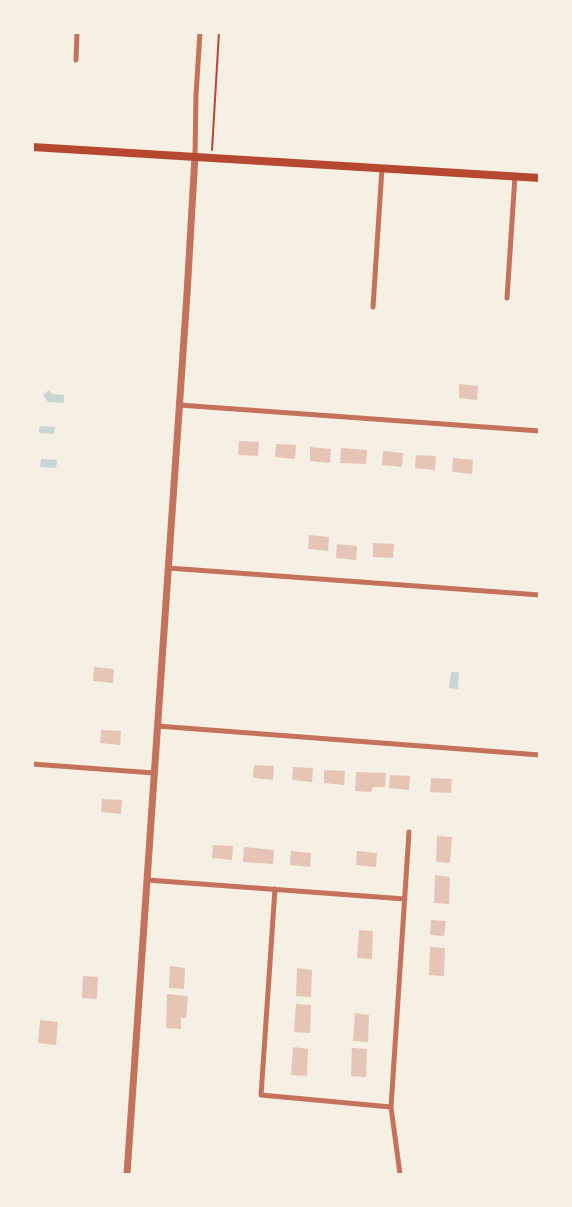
<!DOCTYPE html>
<style>
body{margin:0}
#map{position:relative;width:572px;height:1207px;overflow:hidden;background:#f6efe4;font-family:Raleway,sans-serif}
canvas{display:block}
.frame{position:absolute;inset:0;border:34px solid #f6efe4;pointer-events:none}
</style>
<div id="map">
<canvas width="572" height="1207"></canvas>
<div class="frame"></div>
</div>
<script>
const ctx = document.querySelector('canvas').getContext('2d');
ctx.lineJoin = 'round';
function fillPath(path, color) { ctx.fillStyle = color; ctx.fill(path, 'evenodd'); }
const poly = rows => new Path2D(rows.map(r => 'M' + r).join(''));
function strokePath(path, color, width, dash) { ctx.strokeStyle = color; ctx.lineWidth = width; ctx.lineCap = dash ? 'butt' : 'round'; ctx.setLineDash(dash || []); ctx.stroke(path); }
const water = poly([
 [49,390,52,394,64,395,64,403,48,402,43,395],
 [40,426,55,427,54,434,40,433,39,430],
 [41,459,57,460,56,468,40,467],
 [451,672,459,672,458,689,449,688]
]);
const building = poly([
 [459,384,478,386,477,400,459,398],
 [239,441,259,442,258,456,238,455],
 [276,444,296,445,295,459,275,457],
 [310,447,331,449,330,463,310,461],
 [341,448,367,450,366,464,340,463],
 [383,451,403,453,402,467,382,465],
 [416,455,436,456,435,470,415,468],
 [453,458,473,460,472,474,452,472],
 [309,535,329,537,328,551,308,549],
 [373,543,394,544,393,558,373,557],
 [337,544,357,546,356,560,336,558],
 [94,667,114,669,113,683,93,681],
 [101,730,121,731,120,745,100,743],
 [254,765,274,766,273,780,253,778],
 [293,767,313,768,312,782,292,780],
 [324,770,345,771,344,785,324,783],
 [356,772,386,773,385,787,373,787,371,792,355,791],
 [390,775,410,776,409,790,389,788],
 [431,778,452,779,451,793,430,792],
 [102,799,122,800,121,814,101,812],
 [437,836,452,837,450,863,436,862],
 [213,845,233,846,232,860,212,858],
 [244,847,274,850,273,864,243,862],
 [291,851,311,853,310,867,290,865],
 [357,851,377,853,376,867,356,865],
 [435,875,450,877,449,904,434,903],
 [431,920,446,921,444,936,430,935],
 [359,930,373,931,372,959,357,958],
 [430,947,445,948,444,976,429,975],
 [170,966,185,968,184,989,169,988],
 [297,968,312,970,311,997,296,996],
 [83,976,98,977,97,999,82,998],
 [167,994,188,996,186,1018,181,1018,181,1029,166,1028],
 [296,1004,311,1005,310,1033,294,1032],
 [355,1013,369,1015,368,1042,353,1041],
 [40,1020,58,1022,56,1045,38,1043],
 [293,1047,308,1049,307,1076,291,1075],
 [352,1048,367,1049,366,1077,351,1076]
]);
const path = poly([
 [212,150,219,32]
]);
const minor = poly([
 [76,60,77,32],
 [195,156,196,95,200,32],
 [507,298,515,176],
 [373,307,382,168],
 [179,405,540,431],
 [168,568,540,595],
 [157,726,540,755],
 [32,764,154,773],
 [147,880,405,899],
 [275,889,261,1095,391,1107],
 [400,1174,391,1107,409,832]
]);
const tertiary = poly([
 [127,1174,187,294,195,156]
]);
const secondary = poly([
 [32,147,540,178]
]);
fillPath(water, '#c9d6d2');
fillPath(building, '#e6c5b7');
strokePath(path, '#b5482f', 2);
strokePath(minor, '#c5725c', 5);
strokePath(tertiary, '#c5725c', 7);
strokePath(secondary, '#b5482f', 8);
</script>
